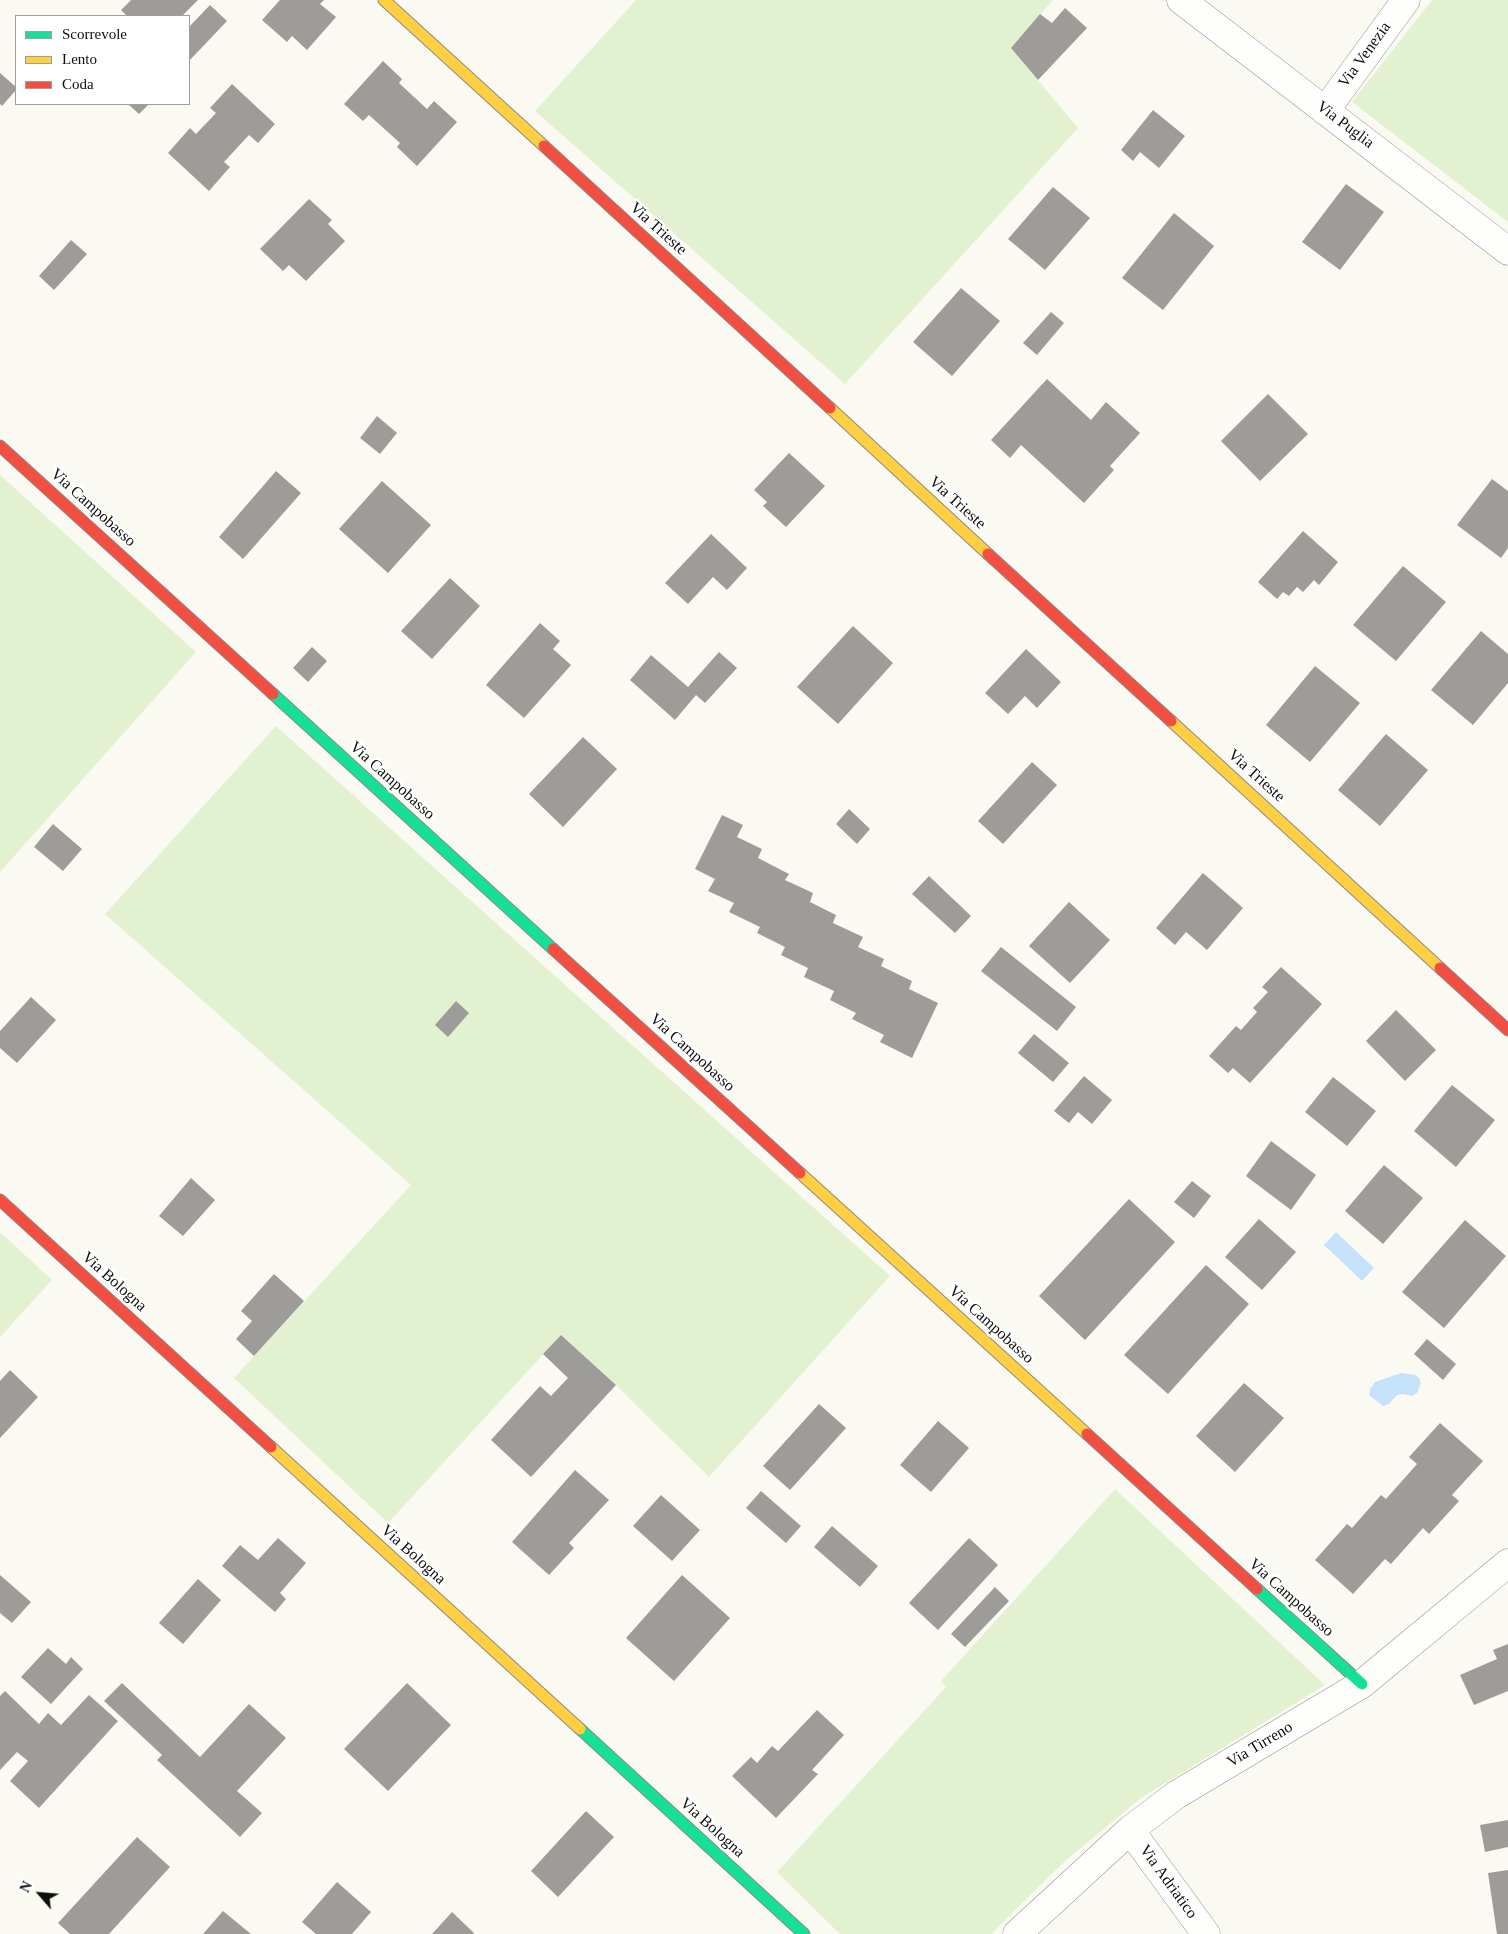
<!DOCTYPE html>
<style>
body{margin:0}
#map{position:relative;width:1508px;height:1934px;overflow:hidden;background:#fbfaf2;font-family:Georgia,serif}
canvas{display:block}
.legend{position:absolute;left:15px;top:15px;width:175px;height:90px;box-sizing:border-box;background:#fff;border:1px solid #9f9f9f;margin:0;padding:6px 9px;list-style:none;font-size:15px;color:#0e0e0e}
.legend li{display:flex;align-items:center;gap:10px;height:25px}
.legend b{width:25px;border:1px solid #9f9f9f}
.north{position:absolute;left:15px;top:1869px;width:50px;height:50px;-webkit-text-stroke:4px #fff;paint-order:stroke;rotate:297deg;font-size:14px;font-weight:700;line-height:20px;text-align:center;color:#0e0e0e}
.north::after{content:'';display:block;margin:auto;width:18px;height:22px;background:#0e0e0e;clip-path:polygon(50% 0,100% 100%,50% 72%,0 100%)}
</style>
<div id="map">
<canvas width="1508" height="1934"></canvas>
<ul class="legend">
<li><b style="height:6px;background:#16e098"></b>Scorrevole</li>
<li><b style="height:6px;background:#ffcf43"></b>Lento</li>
<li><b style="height:6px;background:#f24e42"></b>Coda</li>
</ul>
<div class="north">N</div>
</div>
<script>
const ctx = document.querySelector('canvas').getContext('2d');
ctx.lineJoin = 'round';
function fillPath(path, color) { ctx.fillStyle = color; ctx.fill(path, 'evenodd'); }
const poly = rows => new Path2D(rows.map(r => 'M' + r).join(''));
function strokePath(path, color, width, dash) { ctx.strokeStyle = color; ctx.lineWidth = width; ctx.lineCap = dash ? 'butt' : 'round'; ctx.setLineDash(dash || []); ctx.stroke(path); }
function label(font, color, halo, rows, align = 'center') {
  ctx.font = font + ' Georgia,serif'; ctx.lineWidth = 5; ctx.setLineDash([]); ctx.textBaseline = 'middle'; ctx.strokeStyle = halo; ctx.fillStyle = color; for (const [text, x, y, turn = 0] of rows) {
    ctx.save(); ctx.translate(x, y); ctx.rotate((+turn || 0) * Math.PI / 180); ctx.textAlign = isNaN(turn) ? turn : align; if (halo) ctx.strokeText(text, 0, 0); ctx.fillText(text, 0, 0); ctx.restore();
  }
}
const green = poly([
 [636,0,1053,0,1011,48,1078,128,845,384,535,111],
 [1432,0,1508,0,1508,222,1352,102],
 [0,475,196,652,0,872],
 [276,726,890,1276,709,1477,616,1385,561,1335,388,1523,234,1378,411,1185,105,914],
 [0,1232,52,1280,0,1337],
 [1115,1489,1325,1685,1141,1798,1063,1863,991,1934,840,1934,777,1872,946,1687,941,1681]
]);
const water = poly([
 [1336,1232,1374,1268,1362,1281,1324,1245],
 [1401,1373,1415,1375,1419,1378,1421,1383,1417,1393,1412,1396,1403,1394,1397,1395,1389,1404,1383,1406,1369,1395,1370,1389,1375,1382]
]);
const building = poly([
 [131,0,198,0,182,16,127,16,121,10],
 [280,0,324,0,320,4,336,17,307,50,292,36,287,42,262,20],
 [210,5,227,21,189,61,189,27],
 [1065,8,1087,28,1038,80,1011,48,1040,14,1052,23],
 [383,61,402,79,399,83,427,109,434,101,457,122,417,166,397,147,400,143,369,115,363,121,344,104],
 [0,73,16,87,16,90,2,106,0,104],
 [232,84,275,124,258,143,249,135,224,162,230,167,209,191,168,153,190,128,196,134,216,113,210,108],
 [128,104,149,104,139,114],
 [1153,110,1185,136,1159,168,1140,152,1133,161,1121,150],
 [1346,184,1384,212,1340,270,1302,242],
 [1053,187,1090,218,1045,270,1008,239],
 [309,199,332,220,328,224,345,241,306,281,289,265,283,271,260,249],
 [1174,213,1214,246,1163,310,1122,278],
 [71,240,87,254,54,290,39,276],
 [961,288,1000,321,952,376,913,342],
 [1051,312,1064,323,1037,355,1023,343],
 [1047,379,1091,420,1106,402,1140,433,1110,466,1114,470,1084,503,1021,445,1010,458,991,440],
 [1268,394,1308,434,1260,481,1221,441],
 [377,416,397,433,380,454,360,438],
 [789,453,825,486,786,527,763,506,767,502,754,490],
 [276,471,301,493,243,559,219,537],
 [1492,479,1508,491,1508,548,1501,558,1457,525],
 [382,481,431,525,388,573,339,529],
 [1303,531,1338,562,1319,585,1314,580,1303,592,1297,587,1289,596,1283,592,1277,599,1258,582],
 [711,534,747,568,727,590,713,577,688,604,665,583],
 [1403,566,1446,602,1396,661,1353,625],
 [450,578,480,606,432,659,401,631],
 [540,623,560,641,553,649,571,665,524,718,486,685],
 [853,626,893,663,838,724,797,687],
 [1481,631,1508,654,1508,683,1473,725,1431,690],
 [312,647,327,661,308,682,293,668],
 [1026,649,1061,682,1037,708,1025,696,1008,714,985,693],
 [719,652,737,668,705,703,696,695,675,720,630,680,651,655,688,687],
 [1315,666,1360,703,1310,762,1266,725],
 [1386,734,1428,770,1380,826,1338,790],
 [583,737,617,769,563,827,529,794],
 [1032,762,1057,785,1003,844,978,821],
 [849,809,870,829,857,844,836,824],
 [722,815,743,825,737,837,762,849,758,858,789,874,785,880,813,893,810,902,836,915,833,923,863,937,858,947,884,959,881,966,912,981,909,989,938,1003,912,1058,880,1042,884,1035,852,1019,856,1013,830,1000,834,991,804,977,808,968,781,955,785,947,757,933,760,927,729,912,734,903,708,891,715,879,695,869],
 [53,824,82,849,63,871,34,847],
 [1203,873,1243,908,1207,950,1186,932,1175,945,1156,928],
 [929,876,971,916,955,933,912,894],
 [1069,902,1110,940,1070,983,1029,946],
 [1001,947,1076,1007,1057,1031,981,971],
 [1281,967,1322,1004,1250,1083,1233,1068,1228,1073,1209,1056,1236,1026,1241,1030,1257,1012,1253,1008,1268,992,1262,987],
 [31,997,56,1020,17,1063,0,1048,0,1031],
 [456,1001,469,1013,448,1037,435,1025],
 [1396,1010,1436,1050,1405,1081,1366,1041],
 [1034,1034,1069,1063,1053,1082,1018,1053],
 [1084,1076,1112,1100,1092,1124,1078,1112,1069,1123,1054,1111],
 [1333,1077,1376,1111,1347,1146,1305,1112],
 [1452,1085,1495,1120,1456,1167,1414,1131],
 [1271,1141,1316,1175,1291,1210,1246,1176],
 [1384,1165,1423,1198,1383,1244,1345,1211],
 [191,1178,215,1200,183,1236,159,1216],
 [1192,1181,1211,1196,1194,1218,1174,1202],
 [1129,1199,1175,1242,1085,1340,1039,1296],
 [1259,1219,1296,1252,1262,1290,1225,1257],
 [1465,1220,1506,1256,1444,1328,1402,1292],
 [1206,1265,1249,1304,1168,1394,1124,1355],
 [274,1274,304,1301,254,1356,236,1339,252,1321,241,1311],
 [561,1335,616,1385,531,1477,491,1440,540,1386,551,1396,568,1378,543,1354],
 [1427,1339,1456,1364,1443,1380,1414,1354],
 [10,1370,38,1397,0,1438,0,1381],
 [1244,1383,1284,1418,1235,1472,1196,1436],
 [819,1404,846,1428,790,1490,763,1466],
 [938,1421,969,1448,931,1492,900,1465],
 [1440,1423,1483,1461,1452,1495,1459,1501,1429,1534,1423,1528,1391,1564,1385,1559,1353,1594,1315,1560,1347,1524,1352,1528,1381,1495,1386,1499,1417,1464,1409,1457],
 [575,1470,609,1500,569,1543,574,1548,549,1575,512,1542],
 [761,1491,801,1526,786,1543,746,1508],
 [661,1495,700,1530,672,1561,633,1526],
 [832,1526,878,1566,860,1587,814,1547],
 [278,1538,306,1563,280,1593,286,1599,275,1612,222,1566,240,1545,258,1560],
 [969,1538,998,1565,938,1630,909,1603],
 [0,1575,31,1602,12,1623,0,1613],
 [682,1575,730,1618,674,1681,626,1638],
 [198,1579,221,1600,183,1644,159,1623],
 [995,1587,1009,1601,965,1647,951,1634],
 [1508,1644,1508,1691,1474,1705,1460,1675,1497,1659,1493,1650],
 [48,1648,66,1664,71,1657,83,1669,51,1704,21,1677],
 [122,1683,200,1757,249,1704,286,1738,237,1791,262,1813,240,1837,157,1760,162,1755,104,1701],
 [407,1683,451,1725,388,1791,344,1749],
 [5,1691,39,1724,48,1713,61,1725,89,1695,118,1721,39,1808,10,1781,28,1761,17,1752,0,1770,0,1696],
 [817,1710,844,1735,812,1770,818,1774,776,1818,732,1776,751,1757,757,1763,772,1746,778,1751],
 [586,1811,614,1837,558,1897,531,1871],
 [1508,1820,1508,1847,1485,1852,1480,1825],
 [137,1837,170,1867,109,1934,70,1934,58,1923],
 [1508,1870,1508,1934,1497,1934,1488,1873],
 [337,1882,371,1912,352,1934,316,1934,302,1922],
 [223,1911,251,1934,203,1934],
 [452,1912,474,1933,473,1934,432,1934]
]);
const street = poly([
 [1181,0,1508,251],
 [1325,111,1406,0],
 [1130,1830,1206,1934],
 [1017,1934,1130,1830,1176,1795,1362,1684,1508,1563]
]);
const fast = poly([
 [273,694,553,949],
 [1257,1589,1362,1684],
 [580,1729,804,1934]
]);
const slow = poly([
 [384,0,544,146],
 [830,408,988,554],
 [1171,721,1440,968],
 [800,1173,1087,1434],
 [271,1447,580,1729]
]);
const jam = poly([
 [544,146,830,408],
 [0,446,273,694],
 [988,554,1171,721],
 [553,949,800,1173],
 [1440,968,1508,1030],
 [0,1200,271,1447],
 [1087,1434,1257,1589]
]);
const streetNames = [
 ["Via Venezia",1365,55,-54],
 ["Via Puglia",1345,125,37],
 ["Via Trieste",658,229,42],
 ["Via Trieste",957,503,42],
 ["Via Campobasso",93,508,42],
 ["Via Trieste",1256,776,42],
 ["Via Campobasso",392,781,42],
 ["Via Campobasso",692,1053,42],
 ["Via Bologna",114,1282,42],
 ["Via Campobasso",991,1325,42],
 ["Via Bologna",413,1555,42],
 ["Via Campobasso",1291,1598,42],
 ["Via Tirreno",1260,1745,-31],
 ["Via Bologna",712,1828,42],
 ["Via Adriatico",1168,1882,54]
];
fillPath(green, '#e2f2d0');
fillPath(water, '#c6e2f8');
fillPath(building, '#9e9c98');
strokePath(street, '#959491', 29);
strokePath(fast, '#8b8b87', 13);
strokePath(slow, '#8b8b87', 13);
strokePath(jam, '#8b8b87', 13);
strokePath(street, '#fefefd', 28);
strokePath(fast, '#16e098', 11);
strokePath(slow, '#ffcf43', 11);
strokePath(jam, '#f24e42', 11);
label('16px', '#0e0e0e', '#fff', streetNames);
</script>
